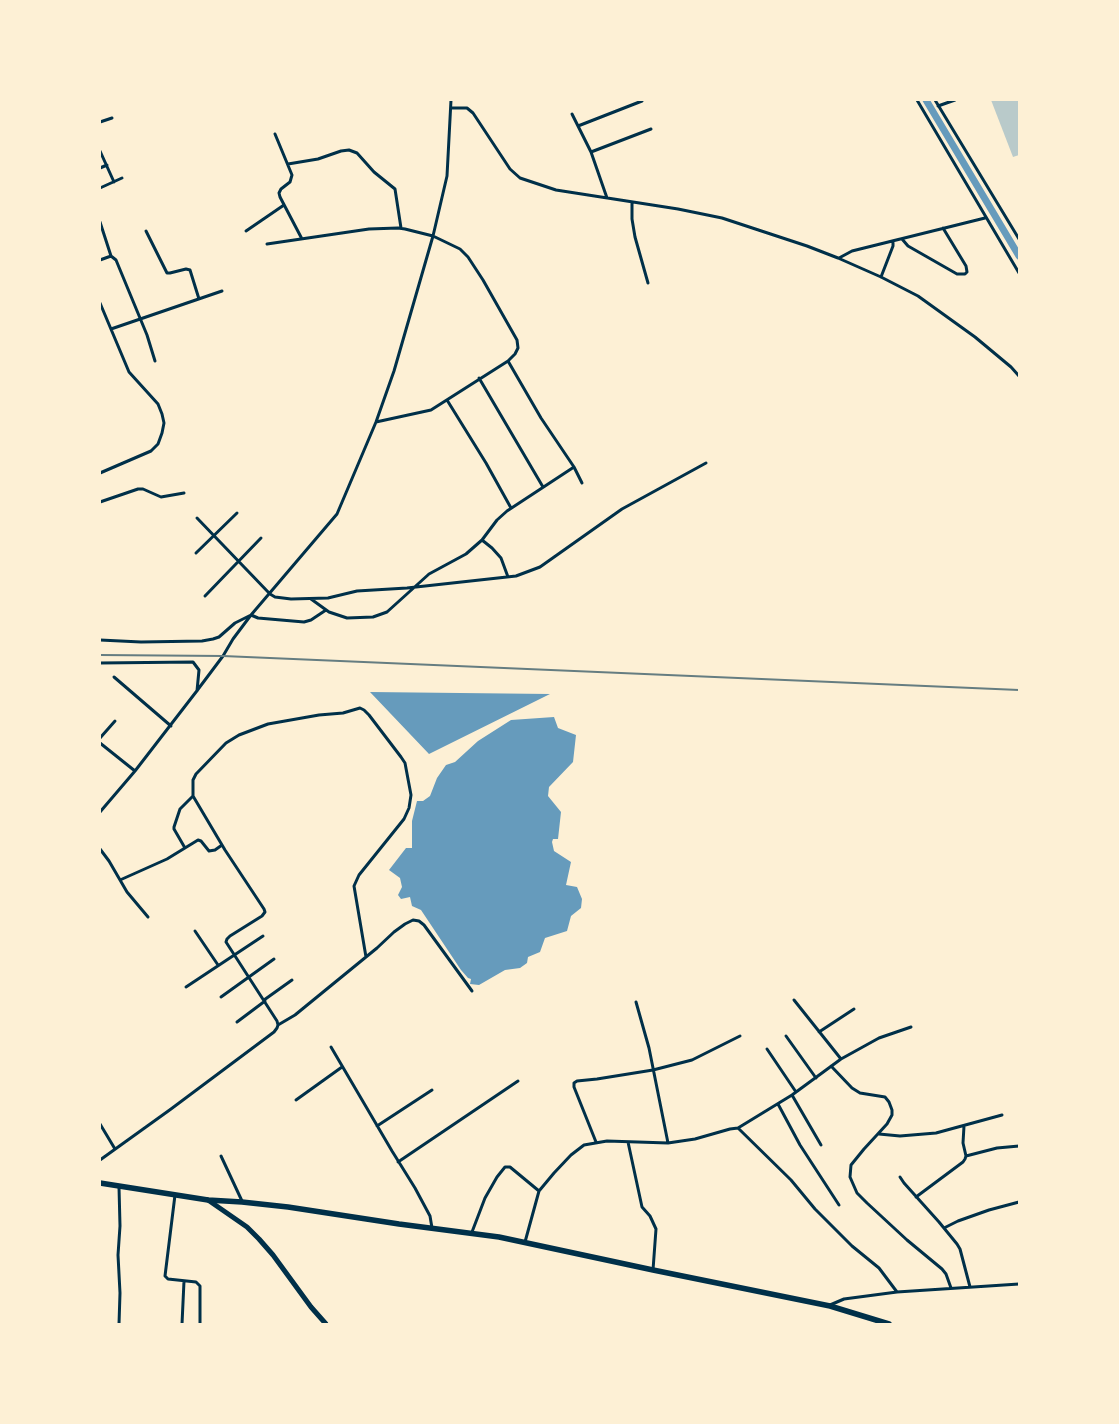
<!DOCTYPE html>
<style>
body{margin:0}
#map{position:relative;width:1119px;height:1424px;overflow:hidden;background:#fdf0d5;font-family:"PT Serif",serif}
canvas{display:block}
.frame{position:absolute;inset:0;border:101px solid #fdf0d5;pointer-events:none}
</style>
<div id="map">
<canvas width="1119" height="1424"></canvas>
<div class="frame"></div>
</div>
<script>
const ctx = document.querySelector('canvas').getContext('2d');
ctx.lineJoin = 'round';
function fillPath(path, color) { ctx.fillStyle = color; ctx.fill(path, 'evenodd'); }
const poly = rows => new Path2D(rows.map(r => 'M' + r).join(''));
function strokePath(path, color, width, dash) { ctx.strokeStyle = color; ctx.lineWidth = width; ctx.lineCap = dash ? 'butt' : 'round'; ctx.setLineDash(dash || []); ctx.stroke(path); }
const green = poly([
 [991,100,1019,100,1019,155,1013,157]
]);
const water = poly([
 [370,692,550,694,429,754],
 [554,717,558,728,576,735,573,762,549,787,548,796,561,812,558,839,553,839,552,842,554,851,571,862,566,885,577,887,582,899,581,908,571,916,567,931,545,938,540,952,528,957,527,963,520,968,505,970,479,985,470,984,471,979,468,978,461,970,421,910,412,906,410,897,401,899,398,895,402,887,400,878,389,870,406,848,412,848,412,821,417,801,423,801,430,796,437,778,446,765,455,762,478,741,511,720]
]);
const canal = poly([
 [926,100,1019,256]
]);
const minor = poly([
 [917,100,1019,273],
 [935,100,1019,239],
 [938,106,955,100],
 [451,108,467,108,473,113,510,169,520,178,556,190,678,209,722,218,807,246,838,258,881,277,918,296,975,337,1011,367,1019,376],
 [572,114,591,152,607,198],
 [100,122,112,118],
 [578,126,642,101],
 [275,134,292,175,290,182,281,189,279,193,280,197,302,239],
 [100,151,114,182],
 [591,152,651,129],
 [288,164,318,159,341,151,349,150,357,153,374,172,395,189,401,228],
 [100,168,107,165],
 [100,188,122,178],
 [632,202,632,219,635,237,648,283],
 [100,222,111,256],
 [146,231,167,273,170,273,186,269,190,270,199,299],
 [246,231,284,205],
 [902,239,908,246,957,274,965,274,967,272,966,266,943,228],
 [267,244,369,229,398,228,405,229,433,236,460,249,468,257,483,280,517,340,518,348,515,354,508,361,431,410,376,422],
 [839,258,852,251,985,218],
 [100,260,111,256,116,260,147,335,155,361],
 [881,277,893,246,893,241],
 [100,303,129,372,158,404,162,414,164,423,162,433,158,444,151,451,100,473],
 [111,329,222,291],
 [508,361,541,418,574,467,582,483],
 [479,378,543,487],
 [447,400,486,463,511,508],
 [100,502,138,489,143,489,161,497,184,493],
 [197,518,270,594,275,597,291,599,328,598,357,591,407,588,516,576,540,567,622,509,706,463],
 [482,540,492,548,501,558,508,577],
 [196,553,237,513],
 [205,596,261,538],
 [311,599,329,612,347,618,373,617,387,612,429,574,466,554,482,540,497,520,507,511,574,467],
 [100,640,141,642,202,641,213,639,219,637,235,623,251,615,258,618,304,622,311,620,326,610],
 [100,663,193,662,199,670,197,691],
 [114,677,171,726],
 [100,738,115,721],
 [100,743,135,771],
 [100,812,135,771,196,692,223,656,233,639,251,615,337,514,376,422,394,371,433,236,447,176,451,100],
 [185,848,174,829,174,827,180,809,193,796],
 [100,849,109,861,127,892,148,917],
 [120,880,167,859,198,840,201,841,209,851,215,850,222,845],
 [195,931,218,965],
 [186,987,263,936],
 [221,997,274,959],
 [264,1000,292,980],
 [794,1000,841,1059],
 [636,1002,649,1048,668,1143],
 [237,1022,265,1001],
 [278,1025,295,1015,377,948,394,932,405,924,413,920,419,921,424,925,472,991],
 [819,1032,854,1009],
 [786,1036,816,1078],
 [331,1047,392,1151,415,1188,430,1216,432,1228],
 [767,1049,796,1092],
 [831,1066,852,1088,860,1093,885,1097,889,1102,892,1110,892,1115,887,1124,864,1149,851,1165,850,1177,857,1193,867,1203,907,1240,942,1269,946,1274,951,1288],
 [792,1095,821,1145],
 [296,1100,342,1067],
 [778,1104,800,1145,839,1205],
 [100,1124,115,1149],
 [377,1126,432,1090],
 [738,1128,791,1180,815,1209,852,1246,879,1268,897,1292],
 [879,1134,900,1136,936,1133,1002,1115],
 [596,1142,574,1087,574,1083,577,1081,597,1079,653,1070,692,1060,740,1036],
 [628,1142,642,1207,650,1216,656,1229,653,1270],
 [221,1156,242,1201],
 [966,1156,997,1148,1019,1146],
 [100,1160,171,1109,274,1032,277,1028,278,1025,277,1021,226,942,227,939,230,936,262,916,265,912,264,909,225,850,193,796,193,780,196,774,226,743,239,735,268,724,319,715,343,713,360,708,364,710,369,715,401,757,405,763,411,795,409,808,404,819,359,875,354,886,366,957],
 [398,1162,518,1081],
 [900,1177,904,1183,939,1222,957,1244,960,1249,970,1287],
 [175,1195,165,1276,168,1279,196,1282,200,1286,200,1324],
 [916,1197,963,1162,965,1159,966,1156,963,1143,964,1126],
 [944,1228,958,1221,989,1210,1019,1202],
 [472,1232,485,1198,497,1177,505,1167,510,1167,539,1191],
 [525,1242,539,1191,554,1173,571,1155,584,1145,607,1141,668,1143,695,1139,730,1129,738,1128,792,1095,841,1059,879,1038,911,1027],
 [830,1305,844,1299,897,1292,1019,1284],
 [119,1324,120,1293,118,1255,120,1226,119,1187],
 [182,1324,184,1281]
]);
const primary = poly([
 [208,1200,247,1227,259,1239,273,1255,311,1307,326,1324]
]);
const trunk = poly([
 [100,1183,208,1200,242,1202,288,1207,399,1224,499,1237,653,1270,830,1306,889,1324]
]);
const rail = poly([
 [100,655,223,656,1019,690]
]);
fillPath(green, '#b9caca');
fillPath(water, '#669bbc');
strokePath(canal, '#669bbc', 7);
strokePath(minor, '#003049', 3);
strokePath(primary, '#003049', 5);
strokePath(trunk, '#003049', 5.5);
strokePath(rail, '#657d81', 2);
</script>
